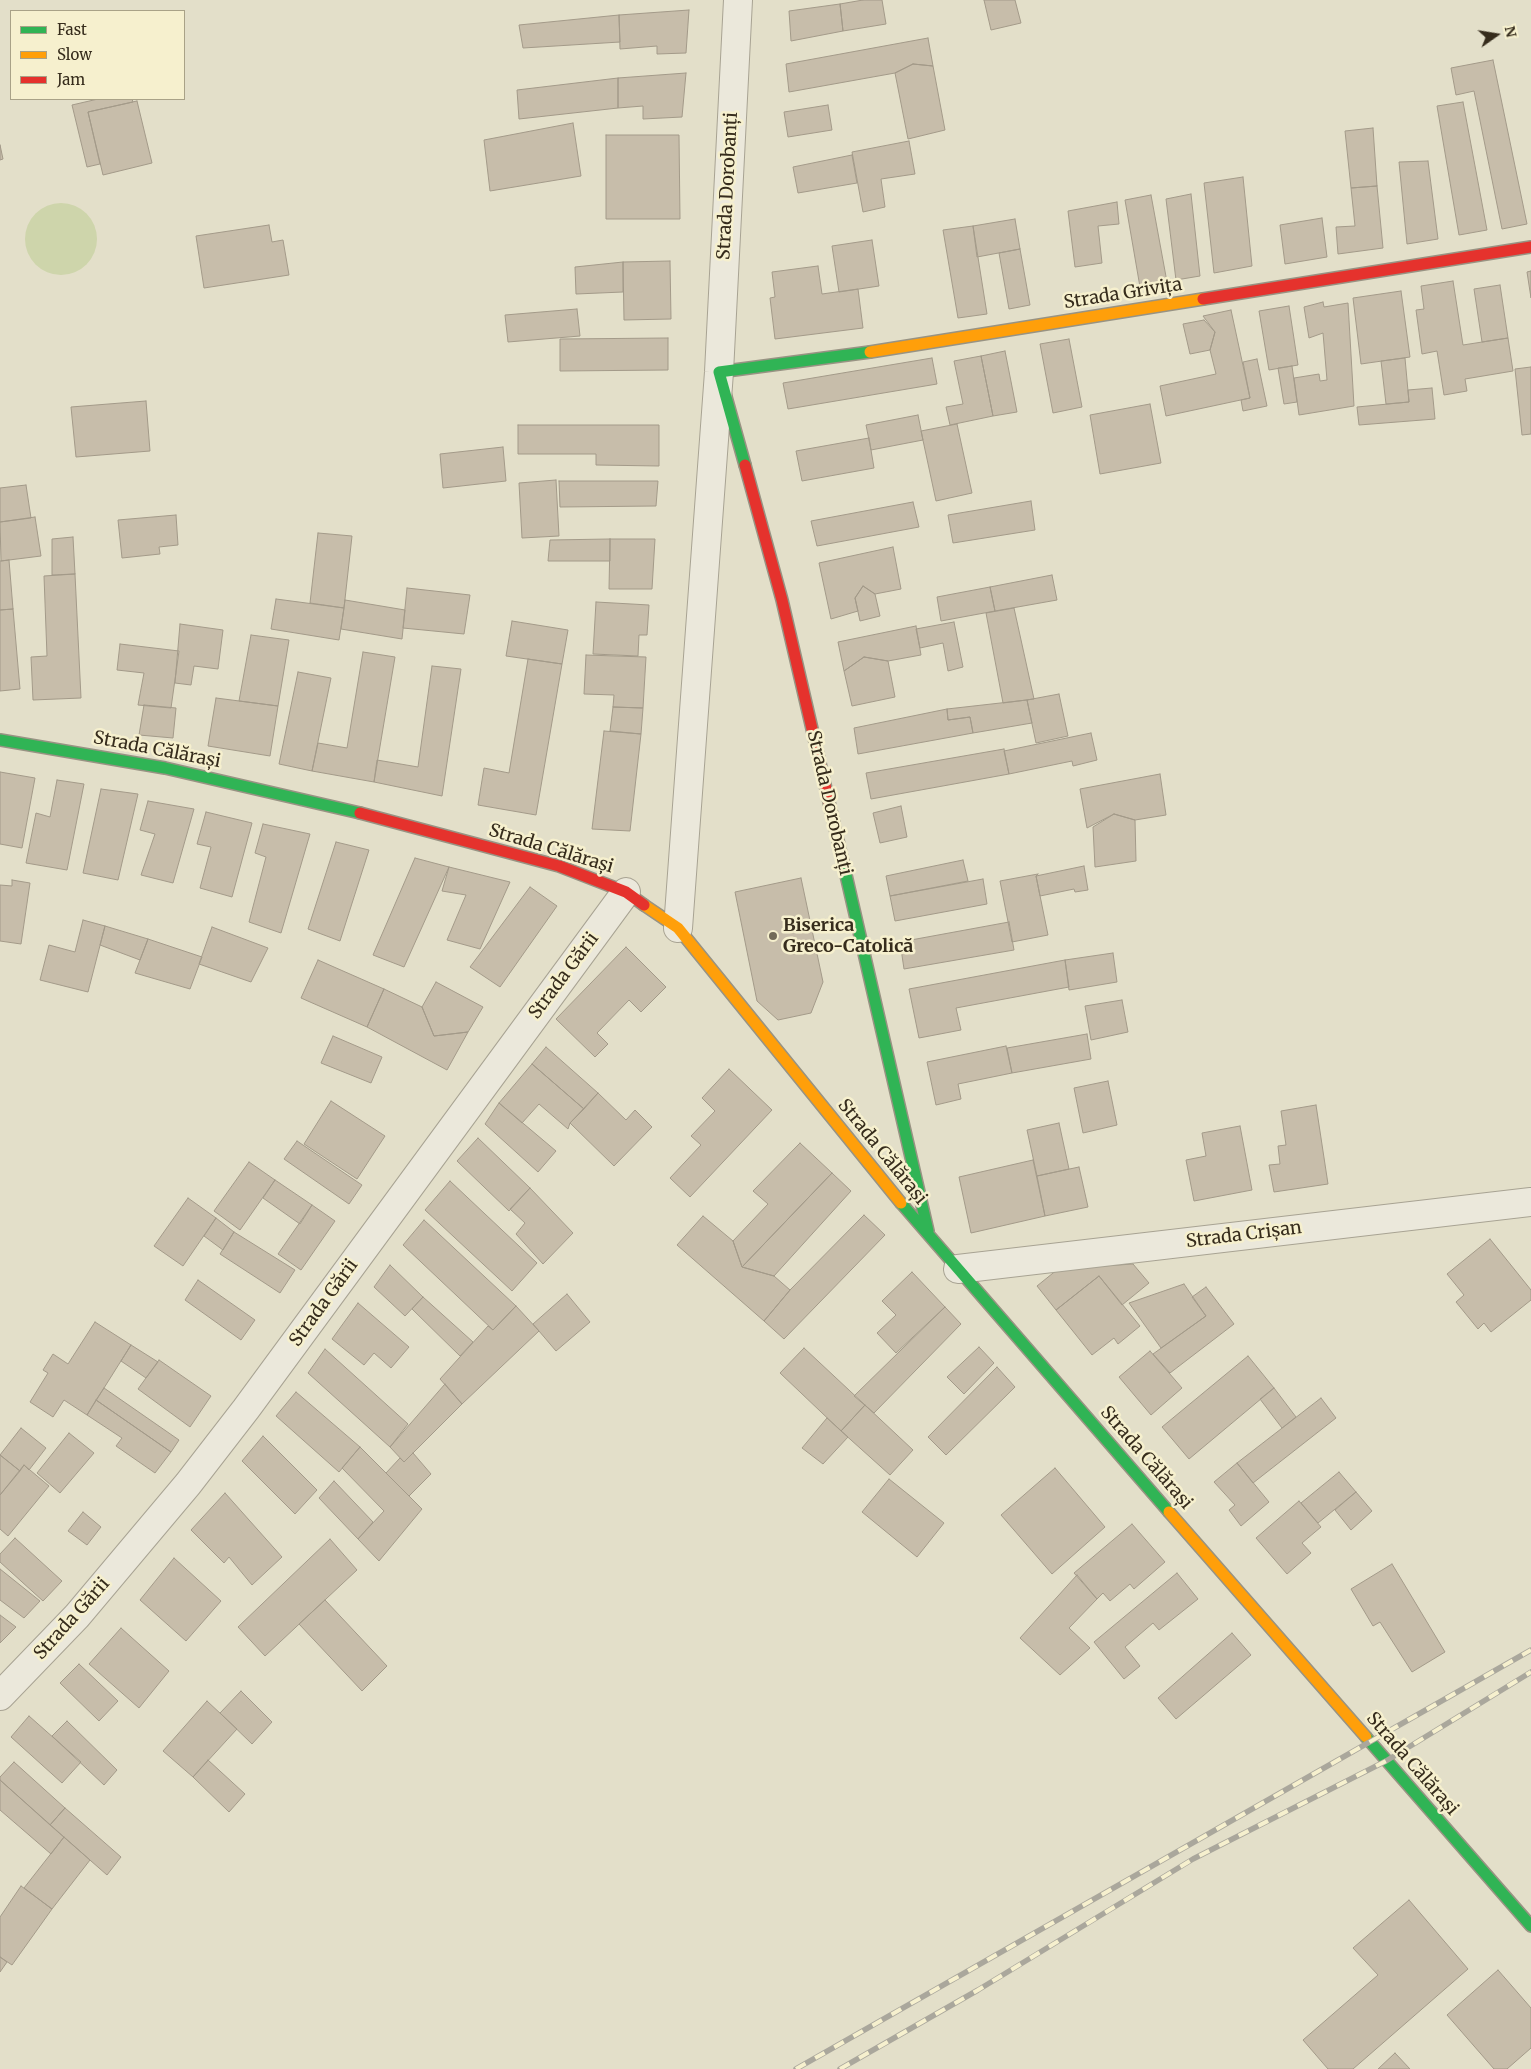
<!DOCTYPE html>
<meta charset="utf-8">
<style>
body{margin:0}
#map{position:relative;width:1531px;height:2069px;overflow:hidden;background:#e3dfc9;font-family:Merriweather,serif}
canvas{display:block}
.legend{position:absolute;left:10px;top:10px;width:175px;height:90px;box-sizing:border-box;background:#f6f0ce;border:1px solid #a9a287;margin:0;padding:6px 9px;list-style:none;font-size:15px;color:#362c1c}
.legend li{display:flex;align-items:center;gap:10px;height:25px}
.legend b{width:25px;border:1px solid #a9a287}
.north{position:absolute;left:1471px;top:10px;width:50px;height:50px;-webkit-text-stroke:4px #f6f0ce;paint-order:stroke;rotate:77deg;font-size:14px;font-weight:700;line-height:20px;text-align:center;color:#362c1c}
.north::after{content:'';display:block;margin:auto;width:18px;height:22px;background:#362c1c;clip-path:polygon(50% 0,100% 100%,50% 72%,0 100%)}
</style>
<div id="map">
<canvas width="1531" height="2069"></canvas>
<ul class="legend">
<li><b style="height:6px;background:#30b455"></b>Fast</li>
<li><b style="height:6px;background:#ff9f0a"></b>Slow</li>
<li><b style="height:6px;background:#e5322d"></b>Jam</li>
</ul>
<div class="north">N</div>
</div>
<script>
const ctx = document.querySelector('canvas').getContext('2d');
ctx.lineJoin = 'round';
function fillPath(path, color) { ctx.fillStyle = color; ctx.fill(path, 'evenodd'); }
const poly = rows => new Path2D(rows.map(r => 'M' + r).join(''));
function strokePath(path, color, width, dash) { ctx.strokeStyle = color; ctx.lineWidth = width; ctx.lineCap = dash ? 'butt' : 'round'; ctx.setLineDash(dash || []); ctx.stroke(path); }
function label(font, color, halo, rows, align = 'center') {
  ctx.font = font + ' Merriweather,serif'; ctx.lineWidth = 5; ctx.setLineDash([]); ctx.textBaseline = 'middle'; ctx.strokeStyle = halo; ctx.fillStyle = color; for (const [text, x, y, turn = 0] of rows) {
    ctx.save(); ctx.translate(x, y); ctx.rotate((+turn || 0) * Math.PI / 180); ctx.textAlign = isNaN(turn) ? turn : align; if (halo) ctx.strokeText(text, 0, 0); ctx.fillText(text, 0, 0); ctx.restore();
  }
}
const green = poly([
 '25 239a36 36 0 1 1 72 0a36 36 0 1 1-72 0Z'
]);
const building = poly([
 [863,0,882,0,886,24,843,31,840,4,863,0],
 [984,0,1015,0,1021,23,991,30,984,0],
 [840,4,843,31,791,41,789,11,840,4],
 [689,10,686,53,657,54,657,46,620,49,619,15,689,10],
 [619,15,620,42,523,48,519,25,619,15],
 [928,38,933,66,913,64,895,73,789,92,786,64,928,38],
 [1493,60,1527,224,1502,229,1474,91,1456,95,1451,68,1493,60],
 [913,64,933,66,945,130,908,139,895,73,913,64],
 [686,73,682,117,643,119,643,106,618,108,618,78,686,73],
 [618,78,618,108,519,119,517,90,618,78],
 [98,99,132,99,133,102,88,112,100,164,87,167,72,105,98,99],
 [137,101,152,163,103,175,88,112,137,101],
 [1463,102,1487,230,1459,235,1437,106,1463,102],
 [828,105,832,130,788,137,784,112,828,105],
 [573,123,581,176,490,191,484,140,573,123],
 [1373,128,1377,186,1351,188,1345,131,1373,128],
 [606,135,679,135,680,219,606,219,606,135],
 [909,141,915,174,881,179,885,207,863,212,852,152,909,141],
 [0,145,3,159,0,160,0,145],
 [852,155,857,183,798,193,793,167,852,155],
 [1428,161,1438,239,1407,244,1399,162,1428,161],
 [1243,177,1252,266,1214,273,1204,183,1243,177],
 [1377,186,1383,248,1338,254,1336,227,1355,226,1351,188,1377,186],
 [1191,194,1200,276,1176,280,1166,199,1191,194],
 [1151,195,1167,282,1140,287,1125,200,1151,195],
 [1117,202,1119,224,1098,226,1102,263,1075,267,1068,211,1117,202],
 [1322,218,1327,257,1285,264,1280,225,1322,218],
 [1015,219,1020,249,977,257,973,226,1015,219],
 [269,225,272,242,283,240,289,275,204,288,196,236,269,225],
 [973,226,987,314,958,318,943,230,973,226],
 [872,240,879,286,839,292,832,246,872,240],
 [1020,249,1030,305,1009,309,999,253,1020,249],
 [670,261,671,319,624,320,623,262,670,261],
 [623,262,623,292,576,294,575,267,623,262],
 [818,266,822,294,858,289,863,328,775,339,770,298,775,297,772,272,818,266],
 [1531,271,1531,298,1527,272,1531,271],
 [1453,281,1463,345,1508,338,1513,371,1465,379,1467,391,1444,395,1437,351,1422,354,1416,310,1424,309,1421,286,1453,281],
 [1500,285,1508,338,1482,342,1474,289,1500,285],
 [1401,291,1410,357,1361,364,1353,298,1401,291],
 [1323,302,1324,307,1348,303,1354,406,1299,415,1294,378,1319,374,1320,381,1327,380,1323,333,1309,338,1304,307,1323,302],
 [1289,306,1298,365,1269,370,1259,311,1289,306],
 [577,309,580,336,508,342,505,315,577,309],
 [1231,310,1250,398,1166,416,1160,386,1216,374,1210,350,1215,332,1203,316,1231,310],
 [1204,320,1215,332,1210,350,1190,354,1183,324,1204,320],
 [668,338,668,370,560,371,560,339,668,338],
 [1069,339,1082,407,1053,413,1040,344,1069,339],
 [1005,351,1017,412,993,416,981,356,1005,351],
 [981,356,993,416,950,425,946,407,963,404,954,361,981,356],
 [932,358,937,384,788,409,783,383,932,358],
 [1405,358,1409,402,1386,404,1381,361,1405,358],
 [1257,359,1267,406,1243,411,1241,400,1250,398,1243,362,1257,359],
 [1292,366,1297,402,1284,404,1278,368,1292,366],
 [1531,367,1531,434,1522,435,1515,369,1531,367],
 [1432,388,1435,419,1359,425,1357,407,1409,402,1408,390,1432,388],
 [146,401,150,451,76,457,71,407,146,401],
 [1150,404,1161,463,1100,474,1090,415,1150,404],
 [918,415,923,440,871,450,866,425,918,415],
 [957,424,972,493,936,501,921,431,957,424],
 [518,425,659,425,659,466,596,465,596,454,518,454,518,425],
 [869,438,874,468,802,481,796,451,869,438],
 [503,447,506,481,443,488,440,454,503,447],
 [556,480,559,536,522,538,519,483,556,480],
 [559,481,658,481,656,506,560,507,559,481],
 [26,485,31,518,0,522,0,488,26,485],
 [1031,501,1035,530,953,543,948,515,1031,501],
 [913,502,919,527,817,546,811,521,913,502],
 [176,515,178,545,159,547,160,554,122,558,118,520,176,515],
 [35,517,41,556,1,561,0,522,35,517],
 [318,533,352,536,344,608,310,603,318,533],
 [73,537,75,574,52,575,52,539,73,537],
 [610,539,655,539,652,589,609,589,610,539],
 [610,539,610,561,548,561,550,540,610,539],
 [893,547,901,589,875,594,863,586,855,598,858,611,831,619,819,563,893,547],
 [9,560,13,609,0,610,0,561,9,560],
 [75,574,81,698,33,700,31,657,47,656,44,576,75,574],
 [1052,575,1057,600,995,611,990,587,1052,575],
 [863,586,875,594,880,616,860,621,855,598,863,586],
 [990,587,995,611,941,621,937,597,990,587],
 [407,588,470,595,464,634,403,628,407,588],
 [276,599,344,608,339,640,271,629,276,599],
 [345,600,405,610,402,639,341,629,345,600],
 [596,602,649,605,647,635,639,635,638,656,593,654,596,602],
 [1014,608,1034,699,1003,703,986,613,1014,608],
 [13,609,20,689,0,691,0,610,13,609],
 [512,621,568,630,562,664,506,656,512,621],
 [954,622,963,667,948,671,943,643,920,648,916,629,954,622],
 [180,624,223,630,218,669,194,666,191,685,175,683,180,624],
 [916,626,921,655,888,661,864,657,844,671,838,642,916,626],
 [251,635,289,640,278,706,239,701,251,635],
 [120,644,179,651,171,708,138,705,144,673,117,670,120,644],
 [363,652,395,657,374,782,312,771,318,743,347,748,363,652],
 [586,655,646,657,643,708,613,707,614,695,584,694,586,655],
 [864,657,888,661,895,697,852,706,844,671,864,657],
 [528,659,562,664,536,815,478,805,484,768,509,773,528,659],
 [432,666,461,669,442,796,374,782,377,760,418,767,432,666],
 [298,672,331,678,312,771,279,764,298,672],
 [1059,694,1068,736,1036,743,1027,700,1059,694],
 [216,698,278,706,270,756,208,746,216,698],
 [1027,700,1032,723,973,733,970,717,948,720,947,709,1027,700],
 [144,705,176,708,173,738,139,735,144,705],
 [613,707,643,708,641,734,610,731,613,707],
 [947,709,948,720,970,717,973,733,858,754,854,728,947,709],
 [604,731,641,734,630,831,592,829,604,731],
 [1091,733,1097,760,1073,766,1072,761,1009,774,1004,751,1091,733],
 [1004,749,1009,774,871,799,866,773,1004,749],
 [0,772,35,778,22,848,0,844,0,772],
 [1160,774,1166,815,1135,820,1114,814,1087,828,1080,789,1160,774],
 [57,780,84,784,67,870,26,863,36,813,50,817,57,780],
 [101,789,138,794,118,880,83,873,101,789],
 [148,801,194,809,173,883,141,875,155,834,140,830,148,801],
 [901,806,907,837,880,843,873,813,901,806],
 [206,812,252,823,232,897,200,888,211,847,197,844,206,812],
 [1114,814,1135,820,1136,861,1095,867,1093,827,1114,814],
 [263,824,310,834,281,933,249,922,266,857,255,853,263,824],
 [336,842,369,850,340,941,308,929,336,842],
 [415,858,449,867,404,967,373,955,415,858],
 [963,860,968,881,890,896,886,876,963,860],
 [1084,866,1088,890,1075,892,1074,889,1040,896,1036,876,1084,866],
 [449,867,510,882,480,949,447,940,466,895,442,891,449,867],
 [1038,874,1036,876,1048,935,1012,942,1000,881,1038,874],
 [801,878,823,982,811,1013,778,1020,757,1001,735,892,801,878],
 [983,879,987,904,895,921,890,896,983,879],
 [12,880,30,883,21,944,0,941,0,885,12,886,12,880],
 [530,887,557,906,500,987,470,967,530,887],
 [83,920,105,926,88,992,40,980,49,945,75,952,83,920],
 [1009,922,1014,950,904,969,900,942,1009,922],
 [105,926,148,939,140,960,100,945,105,926],
 [212,927,268,948,251,982,199,964,212,927],
 [148,939,202,957,190,989,135,973,148,939],
 [626,947,666,987,641,1012,629,1000,597,1033,608,1044,595,1057,556,1019,626,947],
 [1113,953,1117,982,1069,990,1065,960,1113,953],
 [318,960,384,989,367,1027,301,998,318,960],
 [1065,960,1069,987,956,1008,961,1030,919,1038,909,989,1065,960],
 [436,982,483,1007,468,1032,434,1036,422,1007,436,982],
 [384,989,422,1007,434,1036,468,1032,447,1070,367,1027,384,989],
 [1122,1000,1128,1032,1091,1040,1085,1006,1122,1000],
 [1087,1034,1091,1059,1012,1073,1007,1048,1087,1034],
 [333,1036,382,1057,371,1083,321,1063,333,1036],
 [1006,1046,1012,1073,958,1084,961,1099,936,1105,927,1062,1006,1046],
 [546,1047,598,1093,584,1109,532,1064,546,1047],
 [532,1064,584,1109,570,1123,568,1129,539,1104,522,1123,499,1103,532,1064],
 [729,1069,772,1110,690,1197,670,1178,701,1145,691,1136,715,1111,702,1098,729,1069],
 [1108,1081,1117,1125,1083,1133,1074,1088,1108,1081],
 [598,1093,626,1120,635,1110,652,1127,614,1166,570,1123,598,1093],
 [331,1101,385,1136,357,1179,304,1144,331,1101],
 [499,1103,556,1151,538,1172,485,1124,499,1103],
 [1316,1105,1328,1184,1274,1192,1269,1165,1280,1164,1278,1146,1286,1145,1281,1111,1316,1105],
 [1059,1123,1069,1169,1037,1176,1027,1130,1059,1123],
 [1240,1126,1252,1190,1194,1201,1186,1160,1206,1156,1202,1133,1240,1126],
 [478,1138,530,1188,509,1211,457,1161,478,1138],
 [297,1141,362,1185,349,1204,284,1159,297,1141],
 [800,1143,832,1173,742,1267,733,1241,768,1204,753,1191,800,1143],
 [1033,1160,1045,1216,971,1233,959,1177,1033,1160],
 [249,1162,275,1180,240,1230,214,1211,249,1162],
 [1079,1167,1088,1207,1045,1216,1037,1176,1079,1167],
 [832,1173,851,1191,774,1276,742,1267,832,1173],
 [275,1180,312,1205,300,1224,263,1198,275,1180],
 [450,1181,537,1263,512,1291,425,1210,450,1181],
 [530,1188,573,1233,543,1264,516,1234,525,1223,510,1209,530,1188],
 [188,1198,216,1218,183,1266,154,1246,188,1198],
 [312,1205,335,1221,301,1270,278,1254,312,1205],
 [864,1215,885,1235,784,1339,764,1321,790,1290,864,1215],
 [703,1216,733,1241,742,1267,774,1276,790,1290,764,1321,677,1245,703,1216],
 [216,1218,234,1232,223,1250,204,1236,216,1218],
 [424,1220,516,1306,493,1330,403,1245,424,1220],
 [234,1232,295,1270,280,1293,220,1254,234,1232],
 [1490,1239,1531,1290,1531,1300,1491,1332,1484,1323,1478,1329,1456,1302,1464,1295,1447,1274,1490,1239],
 [1133,1264,1149,1283,1122,1305,1099,1276,1056,1310,1037,1286,1058,1269,1133,1264],
 [390,1265,423,1297,405,1316,374,1287,390,1265],
 [912,1272,945,1307,896,1353,877,1333,896,1315,882,1301,912,1272],
 [1099,1276,1140,1326,1118,1344,1114,1338,1092,1355,1056,1310,1099,1276],
 [198,1280,255,1320,241,1340,185,1300,198,1280],
 [1184,1284,1206,1316,1161,1348,1129,1303,1184,1284],
 [1206,1287,1234,1324,1170,1373,1153,1354,1206,1316,1192,1297,1206,1287],
 [567,1294,590,1322,556,1351,533,1324,567,1294],
 [423,1297,473,1342,460,1356,412,1309,423,1297],
 [358,1303,409,1347,391,1368,374,1353,364,1365,332,1339,358,1303],
 [516,1306,539,1331,462,1404,440,1379,488,1326,493,1330,516,1306],
 [945,1307,961,1324,874,1413,854,1396,945,1307],
 [95,1322,131,1345,87,1415,64,1400,53,1417,30,1402,48,1373,43,1370,53,1354,68,1364,95,1322],
 [131,1345,158,1362,146,1378,121,1361,131,1345],
 [979,1347,994,1363,964,1394,947,1377,979,1347],
 [804,1348,865,1405,841,1431,780,1373,804,1348],
 [325,1349,408,1424,390,1447,308,1373,325,1349],
 [1150,1351,1182,1388,1151,1415,1119,1377,1150,1351],
 [1248,1356,1274,1388,1189,1459,1162,1427,1248,1356],
 [159,1360,211,1396,190,1427,138,1389,159,1360],
 [997,1367,1015,1387,946,1455,928,1437,997,1367],
 [445,1384,462,1404,404,1462,390,1447,445,1384],
 [104,1388,179,1440,171,1452,96,1400,104,1388],
 [1274,1388,1296,1417,1282,1428,1260,1399,1274,1388],
 [296,1392,360,1447,339,1472,276,1416,296,1392],
 [1321,1398,1336,1418,1253,1483,1237,1463,1321,1398],
 [96,1400,171,1452,155,1473,116,1446,122,1438,87,1415,96,1400],
 [865,1405,913,1450,890,1475,841,1431,865,1405],
 [827,1418,848,1437,823,1464,802,1448,827,1418],
 [21,1428,46,1448,29,1470,24,1465,20,1471,0,1455,21,1428],
 [69,1433,94,1453,60,1493,37,1473,69,1433],
 [263,1436,317,1490,295,1514,242,1461,263,1436],
 [360,1447,422,1509,379,1561,358,1539,384,1511,342,1468,360,1447],
 [413,1453,431,1474,409,1496,386,1473,400,1458,404,1462,413,1453],
 [0,1455,20,1471,0,1495,0,1455],
 [1237,1463,1269,1502,1241,1526,1229,1510,1235,1505,1214,1482,1237,1463],
 [24,1465,49,1486,8,1536,0,1529,0,1495,24,1465],
 [1055,1468,1105,1527,1052,1574,1001,1515,1055,1468],
 [1339,1472,1356,1492,1318,1523,1301,1503,1339,1472],
 [889,1479,944,1523,917,1557,862,1512,889,1479],
 [334,1481,373,1522,358,1539,319,1498,334,1481],
 [1356,1492,1372,1511,1351,1530,1335,1510,1356,1492],
 [225,1493,282,1557,252,1585,229,1557,224,1563,191,1530,225,1493],
 [1299,1501,1321,1527,1302,1543,1311,1553,1287,1574,1256,1538,1299,1501],
 [83,1512,101,1527,87,1545,68,1531,83,1512],
 [1132,1524,1165,1562,1134,1589,1130,1584,1110,1601,1103,1593,1097,1599,1074,1573,1132,1524],
 [15,1538,62,1581,43,1601,0,1562,0,1554,15,1538],
 [330,1539,357,1570,265,1656,238,1627,330,1539],
 [174,1558,221,1601,186,1641,140,1600,174,1558],
 [1392,1564,1445,1652,1412,1672,1380,1622,1373,1626,1351,1589,1392,1564],
 [0,1569,40,1601,24,1618,0,1600,0,1569],
 [1177,1573,1198,1599,1159,1630,1153,1623,1125,1647,1140,1666,1124,1679,1094,1642,1177,1573],
 [1077,1575,1097,1599,1069,1628,1090,1648,1060,1675,1020,1638,1077,1575],
 [325,1600,387,1666,362,1691,299,1624,325,1600],
 [0,1615,16,1627,0,1643,0,1615],
 [121,1628,169,1671,139,1708,89,1664,121,1628],
 [1232,1633,1251,1655,1176,1719,1158,1698,1232,1633],
 [79,1664,118,1701,99,1721,60,1683,79,1664],
 [241,1691,272,1722,252,1744,220,1713,241,1691],
 [207,1701,237,1729,193,1777,163,1751,207,1701],
 [29,1716,81,1762,62,1783,11,1737,29,1716],
 [67,1721,117,1770,104,1785,52,1736,67,1721],
 [208,1760,245,1794,229,1812,193,1777,208,1760],
 [14,1762,65,1808,50,1825,0,1780,0,1777,14,1762],
 [0,1780,64,1837,51,1854,0,1810,0,1780],
 [65,1808,121,1857,107,1875,50,1825,65,1808],
 [64,1837,90,1860,52,1909,24,1888,64,1837],
 [21,1886,52,1909,12,1965,0,1957,0,1917,21,1886],
 [1409,1900,1468,1969,1353,2069,1328,2069,1303,2040,1378,1975,1353,1948,1409,1900],
 [0,1957,7,1962,0,1972,0,1957],
 [1498,1970,1531,2008,1531,2048,1507,2069,1494,2069,1447,2015,1498,1970],
 [1395,2053,1410,2069,1378,2069,1395,2053]
]);
const street = poly([
 [678,928,719,372,738,0],
 [958,1269,1531,1202],
 [0,1696,77,1616,188,1484,246,1409,626,892]
]);
const fast = poly([
 [745,465,719,372,870,352],
 [0,740,165,768,360,813],
 [843,862,928,1231],
 [901,1203,1169,1512],
 [1366,1737,1531,1926]
]);
const slow = poly([
 [870,352,1203,299],
 [644,905,678,928,901,1203],
 [1169,1512,1366,1737]
]);
const jam = poly([
 [1203,299,1531,247],
 [745,465,782,600,843,862],
 [360,813,559,866,626,892,644,905]
]);
const rail = poly([
 [796,2069,1531,1650],
 [840,2069,978,1990,1193,1859,1386,1761,1531,1672]
]);
const markers = [
 [773,936,5,"#736b59"]
];
const streetNames = [
 ["Strada Dorobanți",728,186,-87],
 ["Strada Grivița",1123,294,-9],
 ["Strada Călărași",157,750,11],
 ["Strada Dorobanți",829,803,77],
 ["Strada Călărași",551,849,17],
 ["Strada Gării",564,976,-53],
 ["Strada Călărași",882,1152,51],
 ["Strada Crișan",1244,1235,-7],
 ["Strada Gării",324,1303,-54],
 ["Strada Călărași",1146,1458,49],
 ["Strada Gării",72,1619,-48],
 ["Strada Călărași",1412,1764,49]
];
const poiNames = [
 ["Biserica",783,926],
 ["Greco-Catolică",783,947]
];
fillPath(green, '#ced5ab');
fillPath(building, '#c7bdaa');
strokePath(building, '#a39a89', 1);
strokePath(street, '#a8a393', 30);
strokePath(fast, '#989383', 14);
strokePath(slow, '#989383', 14);
strokePath(jam, '#989383', 14);
strokePath(street, '#ebe8db', 28);
strokePath(fast, '#30b455', 11);
strokePath(slow, '#ff9f0a', 11);
strokePath(jam, '#e5322d', 11);
strokePath(rail, '#aaa79c', 5.5);
strokePath(rail, '#f6f0ce', 4, [11]);
for (const [x, y, r, color] of markers) { const dot = new Path2D(); dot.arc(x, y, r, 0, 2 * Math.PI); ctx.fillStyle = color; ctx.fill(dot); strokePath(dot, '#f6f0ce', 2); }
label('18px', '#362c1c', '#f6f0ce', streetNames);
label('bold 18px', '#362c1c', '#f6f0ce', poiNames, 'left');
</script>
